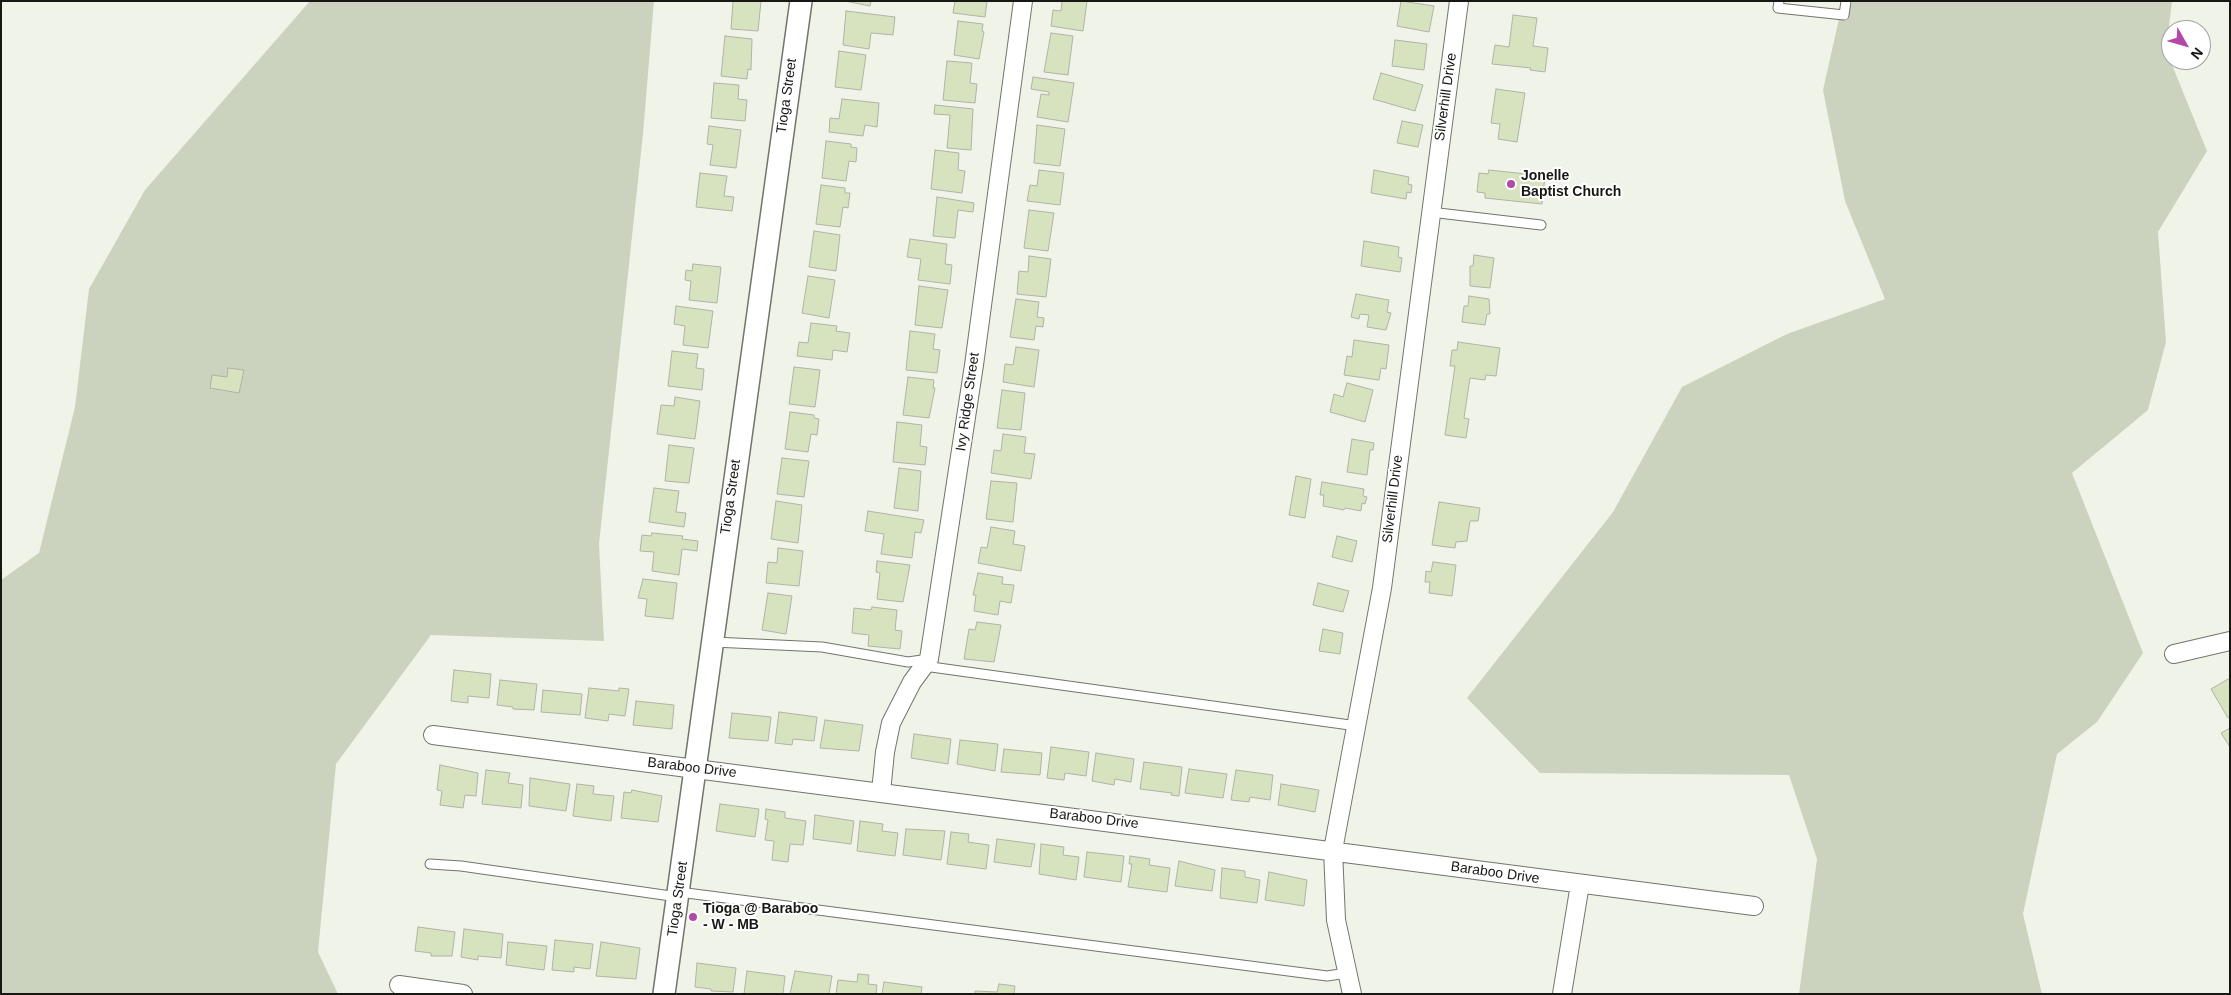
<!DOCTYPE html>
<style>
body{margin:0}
#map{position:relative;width:2231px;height:995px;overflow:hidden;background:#f0f4e8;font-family:Helvetica,sans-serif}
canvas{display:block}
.frame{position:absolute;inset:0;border:2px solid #171814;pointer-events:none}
.north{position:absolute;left:2161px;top:20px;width:50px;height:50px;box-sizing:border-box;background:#fff;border:1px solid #a2a3a1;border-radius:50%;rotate:128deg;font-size:14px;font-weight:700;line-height:20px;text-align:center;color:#171814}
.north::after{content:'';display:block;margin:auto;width:18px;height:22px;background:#b448a8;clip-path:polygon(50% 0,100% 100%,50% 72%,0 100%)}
</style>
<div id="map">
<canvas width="2231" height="995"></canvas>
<div class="frame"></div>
<div class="north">N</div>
</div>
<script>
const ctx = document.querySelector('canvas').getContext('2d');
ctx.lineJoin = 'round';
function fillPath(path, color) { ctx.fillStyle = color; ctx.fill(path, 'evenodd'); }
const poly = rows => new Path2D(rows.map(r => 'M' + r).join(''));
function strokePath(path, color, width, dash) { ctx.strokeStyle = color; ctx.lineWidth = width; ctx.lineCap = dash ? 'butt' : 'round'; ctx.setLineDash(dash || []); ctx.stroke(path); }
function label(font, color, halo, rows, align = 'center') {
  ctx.font = font + ' Helvetica,sans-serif'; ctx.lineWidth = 4; ctx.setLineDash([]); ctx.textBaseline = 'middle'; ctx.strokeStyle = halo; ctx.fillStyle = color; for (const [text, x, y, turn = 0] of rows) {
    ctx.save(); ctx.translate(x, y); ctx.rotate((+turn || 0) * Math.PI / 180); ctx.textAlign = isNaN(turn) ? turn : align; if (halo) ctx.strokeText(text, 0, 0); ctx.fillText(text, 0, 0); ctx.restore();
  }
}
const green = poly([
 [310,1,654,1,643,134,599,544,604,641,431,635,336,764,318,952,338,994,1,994,1,580,39,553,75,407,89,289,145,190],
 [1843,1,2172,1,2166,50,2207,151,2158,232,2166,342,2148,410,2072,473,2143,653,2097,722,2057,754,2023,914,2042,994,1799,994,1817,859,1789,775,1540,773,1467,698,1613,512,1682,387,1787,334,1885,299,1845,201,1823,90]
]);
const building = poly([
 [733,1,761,1,758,31,731,29,733,1],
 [845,1,871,1,870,6,845,1],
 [955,1,987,1,985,17,953,13,955,1],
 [1062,1,1087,1,1083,31,1051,26,1053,10,1061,11,1062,1],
 [1401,1,1434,6,1429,32,1397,26,1401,1],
 [846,11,895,17,893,35,871,33,869,49,843,45,846,11],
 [1513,15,1537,18,1533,46,1548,48,1545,72,1530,70,1531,68,1492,64,1495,45,1509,47,1513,15],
 [958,21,983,24,982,31,984,32,979,59,954,55,958,21],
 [1051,33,1073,36,1068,75,1044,72,1051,33],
 [725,36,752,39,751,70,748,69,747,79,721,76,725,36],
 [1395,40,1427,44,1424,70,1392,66,1395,40],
 [839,51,866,55,861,90,835,87,839,51],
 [947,61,972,63,970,83,977,84,975,103,943,100,947,61],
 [1381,73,1423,85,1415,111,1373,99,1381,73],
 [1033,77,1074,83,1068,122,1037,117,1041,94,1049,95,1049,92,1031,89,1033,77],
 [714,83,739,85,738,99,747,100,745,121,711,118,714,83],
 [1496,89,1525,93,1517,142,1498,139,1500,124,1491,123,1496,89],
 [842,99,879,103,877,127,865,125,863,136,829,132,830,118,839,119,842,99],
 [935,105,973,109,971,150,947,148,950,115,934,114,935,105],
 [1402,121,1423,125,1418,147,1397,143,1402,121],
 [1037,125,1065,129,1060,166,1034,163,1037,125],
 [709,126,741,130,736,168,710,165,713,145,707,144,709,126],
 [826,141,851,144,851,147,857,148,856,162,849,161,846,181,822,178,826,141],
 [935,150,959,153,958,170,965,171,962,193,931,189,935,150],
 [1039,170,1064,173,1060,205,1027,201,1030,185,1037,186,1039,170],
 [1374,170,1409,177,1408,184,1412,185,1411,193,1407,192,1406,199,1371,193,1374,170],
 [1489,170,1545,176,1542,204,1485,198,1485,193,1477,192,1479,173,1488,174,1489,170],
 [700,173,727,176,724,196,734,197,732,211,696,207,700,173],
 [821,185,845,188,845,193,850,193,848,208,843,207,840,227,816,224,821,185],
 [937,197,974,203,973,212,958,210,955,238,933,236,937,197],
 [1029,210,1054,213,1048,251,1024,248,1029,210],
 [814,231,840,235,836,271,809,267,814,231],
 [910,239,947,244,945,264,952,265,950,284,918,280,921,259,907,257,910,239],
 [1364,241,1399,247,1398,257,1402,258,1400,272,1361,266,1364,241],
 [1474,255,1494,258,1490,288,1470,286,1470,266,1473,266,1474,255],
 [1029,256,1051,259,1046,297,1017,294,1019,271,1028,272,1029,256],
 [693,264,721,267,717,303,689,300,691,281,685,280,686,270,692,271,693,264],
 [808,276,835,280,829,318,802,313,808,276],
 [919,286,948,290,942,328,915,325,919,286],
 [1356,294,1389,300,1387,312,1391,313,1386,330,1367,327,1369,315,1360,314,1359,319,1351,317,1356,294],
 [1469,296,1489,299,1490,314,1487,314,1485,325,1462,322,1464,306,1468,306,1469,296],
 [1016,299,1039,302,1037,317,1044,318,1043,327,1036,326,1034,340,1010,337,1016,299],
 [676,306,713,311,708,348,683,345,685,326,674,324,676,306],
 [811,323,837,326,836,331,850,333,847,352,833,350,832,360,797,356,799,342,808,343,811,323],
 [910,331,935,334,933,349,940,350,937,373,906,370,910,331],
 [1354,340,1389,345,1386,369,1381,368,1379,380,1344,375,1347,356,1352,357,1354,340],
 [1458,342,1500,348,1496,376,1486,375,1485,380,1470,378,1464,418,1469,419,1466,438,1445,435,1455,366,1450,366,1452,350,1457,350,1458,342],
 [1016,347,1039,350,1034,387,1003,382,1005,364,1013,365,1016,347],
 [672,351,698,354,696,368,704,369,702,390,668,386,672,351],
 [794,367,820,370,815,407,789,404,794,367],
 [228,368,244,370,239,393,210,388,212,375,227,377,228,368],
 [908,377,934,380,933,388,935,388,929,418,903,415,908,377],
 [1347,383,1373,390,1365,422,1330,412,1334,394,1343,397,1347,383],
 [1002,390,1025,393,1021,430,997,428,1002,390],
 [675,397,700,401,695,439,657,434,661,405,674,406,675,397],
 [790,412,814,415,814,418,819,419,817,435,811,434,808,452,785,449,790,412],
 [897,422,922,425,920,446,927,447,925,465,893,462,897,422],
 [1003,434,1026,437,1024,453,1035,454,1031,479,991,473,994,450,1001,451,1003,434],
 [1352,439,1374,443,1373,450,1370,450,1367,475,1347,472,1352,439],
 [669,445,694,448,689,483,665,481,669,445],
 [782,458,809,461,804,497,777,494,782,458],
 [899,468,921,471,918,511,894,508,899,468],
 [1296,476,1311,479,1305,518,1289,515,1296,476],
 [991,481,1017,483,1013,522,986,519,991,481],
 [1322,482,1364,489,1363,496,1367,497,1365,504,1362,503,1361,511,1345,508,1344,510,1323,506,1324,495,1320,495,1322,482],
 [654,488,679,491,676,512,686,513,684,527,649,522,654,488],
 [776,501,802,505,798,543,771,539,776,501],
 [1439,502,1480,508,1478,521,1470,521,1467,541,1456,542,1455,548,1432,545,1439,502],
 [868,511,924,520,921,533,915,532,912,558,881,554,884,534,865,531,868,511],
 [991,527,1015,531,1013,544,1025,546,1021,571,978,563,981,547,987,548,991,527],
 [652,533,683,536,682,539,698,541,697,551,682,549,679,575,652,571,654,552,640,551,642,535,651,536,652,533],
 [1337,536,1357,541,1352,562,1332,557,1337,536],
 [778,548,803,551,799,586,766,583,768,562,777,563,778,548],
 [877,561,910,565,903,602,877,599,880,573,876,572,877,561],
 [1433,562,1456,565,1452,596,1429,593,1430,582,1425,582,1426,571,1431,572,1433,562],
 [978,573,1003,577,1002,584,1014,585,1011,603,1000,601,998,615,974,611,976,595,973,595,978,573],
 [643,579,677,583,673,619,645,616,647,599,638,598,643,579],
 [1318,583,1349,591,1343,612,1313,605,1318,583],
 [768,593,792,596,786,634,762,630,768,593],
 [872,607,897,610,895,630,902,631,900,649,868,646,869,635,852,633,854,608,871,610,872,607],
 [977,622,1001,625,994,662,964,659,969,629,975,630,977,622],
 [1323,629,1343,633,1340,654,1319,651,1323,629],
 [454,670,491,674,489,698,468,696,468,703,451,701,454,670],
 [2230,678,2230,717,2228,718,2211,689,2230,678],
 [500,680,537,684,534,710,513,709,513,707,497,705,500,680],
 [589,688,619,691,619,688,629,689,625,716,609,714,608,721,585,718,589,688],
 [543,690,582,694,580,715,541,712,543,690],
 [636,701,674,705,672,729,633,725,636,701],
 [779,712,817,717,814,741,793,739,792,745,775,743,779,712],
 [732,713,771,717,768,741,729,738,732,713],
 [825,720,863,725,859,751,820,748,825,720],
 [2230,728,2230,747,2221,733,2230,728],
 [914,734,951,739,948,764,911,758,914,734],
 [960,740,998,744,995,771,957,764,960,740],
 [1051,747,1089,752,1086,776,1065,773,1064,780,1047,778,1051,747],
 [1004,749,1042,753,1040,775,1001,772,1004,749],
 [1096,753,1134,759,1131,782,1115,779,1114,785,1092,781,1096,753],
 [1144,762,1182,767,1179,796,1171,795,1172,793,1140,789,1144,762],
 [440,765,478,773,476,796,465,795,463,808,440,805,442,791,437,790,440,765],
 [1189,769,1227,774,1223,798,1185,793,1189,769],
 [486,770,510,773,508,783,523,785,521,808,482,804,486,770],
 [1236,770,1273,775,1270,800,1250,797,1249,802,1231,800,1236,770],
 [530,778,570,784,566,811,529,806,530,778],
 [577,784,594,786,593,794,614,796,611,821,573,816,577,784],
 [1281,784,1319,790,1315,812,1278,805,1281,784],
 [632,790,662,796,658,822,621,818,624,792,631,793,632,790],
 [720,804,759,809,755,837,716,831,720,804],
 [766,809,785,812,785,818,806,821,803,845,790,844,788,862,772,860,774,841,765,840,768,820,765,819,766,809],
 [815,815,854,821,851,844,813,839,815,815],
 [860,821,883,824,882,831,898,833,895,856,857,851,860,821],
 [906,829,945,831,941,860,903,855,906,829],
 [951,832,969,834,968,842,989,845,986,869,947,864,951,832],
 [997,839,1035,844,1031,867,994,862,997,839],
 [1041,844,1064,847,1063,855,1079,857,1076,880,1039,874,1041,844],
 [1087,852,1124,856,1121,882,1084,877,1087,852],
 [1130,856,1150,859,1149,865,1170,868,1167,892,1128,887,1132,864,1129,864,1130,856],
 [1179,861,1215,870,1212,891,1175,886,1179,861],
 [1222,868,1245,871,1245,877,1260,880,1257,903,1220,898,1222,868],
 [1269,872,1307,880,1304,906,1265,900,1269,872],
 [418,927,455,932,452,956,431,956,431,953,415,951,418,927],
 [464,929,503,934,501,958,478,956,478,960,461,957,464,929],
 [555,940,593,944,590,969,574,967,574,972,552,970,555,940],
 [508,942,547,946,544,970,506,965,508,942],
 [601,942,640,948,636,979,596,976,601,942],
 [697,963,736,968,733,992,711,991,711,989,695,987,697,963],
 [747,971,785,976,783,994,744,994,747,971],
 [795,971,832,976,829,994,790,994,795,971],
 [858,974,869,975,868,984,877,985,876,994,836,994,838,980,857,982,858,974],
 [884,982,922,987,921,994,882,994,884,982],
 [999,984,1015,986,1014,994,975,994,975,991,997,992,999,984]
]);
const service = poly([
 [1779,1,1778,8,1844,15,1846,1],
 [1430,212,1541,225],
 [713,642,822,647,908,662,929,659],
 [924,666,1357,726],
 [430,864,461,866,678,897],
 [679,892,1327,976,1347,973]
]);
const minor = poly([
 [2174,654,2230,641],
 [433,735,1754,906],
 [881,792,885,752,891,723,912,682,929,659,974,365,1023,1],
 [399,985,463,994],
 [1352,994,1336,920,1333,850,1382,588,1459,1],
 [1562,994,1580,884]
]);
const tertiary = poly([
 [664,994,801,1]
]);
const markers = [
 [1511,184,5,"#b448a8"],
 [693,917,5,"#b448a8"]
];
const streetNames = [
 ["Tioga Street",787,96,-82],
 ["Silverhill Drive",1446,97,-82],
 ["Ivy Ridge Street",968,402,-82],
 ["Tioga Street",731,497,-82],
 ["Silverhill Drive",1393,499,-83],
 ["Baraboo Drive",692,768,7],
 ["Baraboo Drive",1094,819,7],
 ["Baraboo Drive",1495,873,8],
 ["Tioga Street",678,899,-82]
];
const poiNames = [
 ["Jonelle",1521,176],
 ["Baptist Church",1521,192],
 ["Tioga @ Baraboo",703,909],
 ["- W - MB",703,925]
];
fillPath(green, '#cbd3be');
fillPath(building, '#d7e3bf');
strokePath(building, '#afb3a8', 1);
strokePath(service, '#71756a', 11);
strokePath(minor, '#71756a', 20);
strokePath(tertiary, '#71756a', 24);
strokePath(service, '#fff', 9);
strokePath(minor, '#fff', 18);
strokePath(tertiary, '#fff', 21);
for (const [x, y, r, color] of markers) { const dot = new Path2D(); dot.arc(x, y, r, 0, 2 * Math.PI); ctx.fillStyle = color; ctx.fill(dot); strokePath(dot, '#fff', 2); }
label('14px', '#171814', '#fff', streetNames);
label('bold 14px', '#171814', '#fff', poiNames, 'left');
</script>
